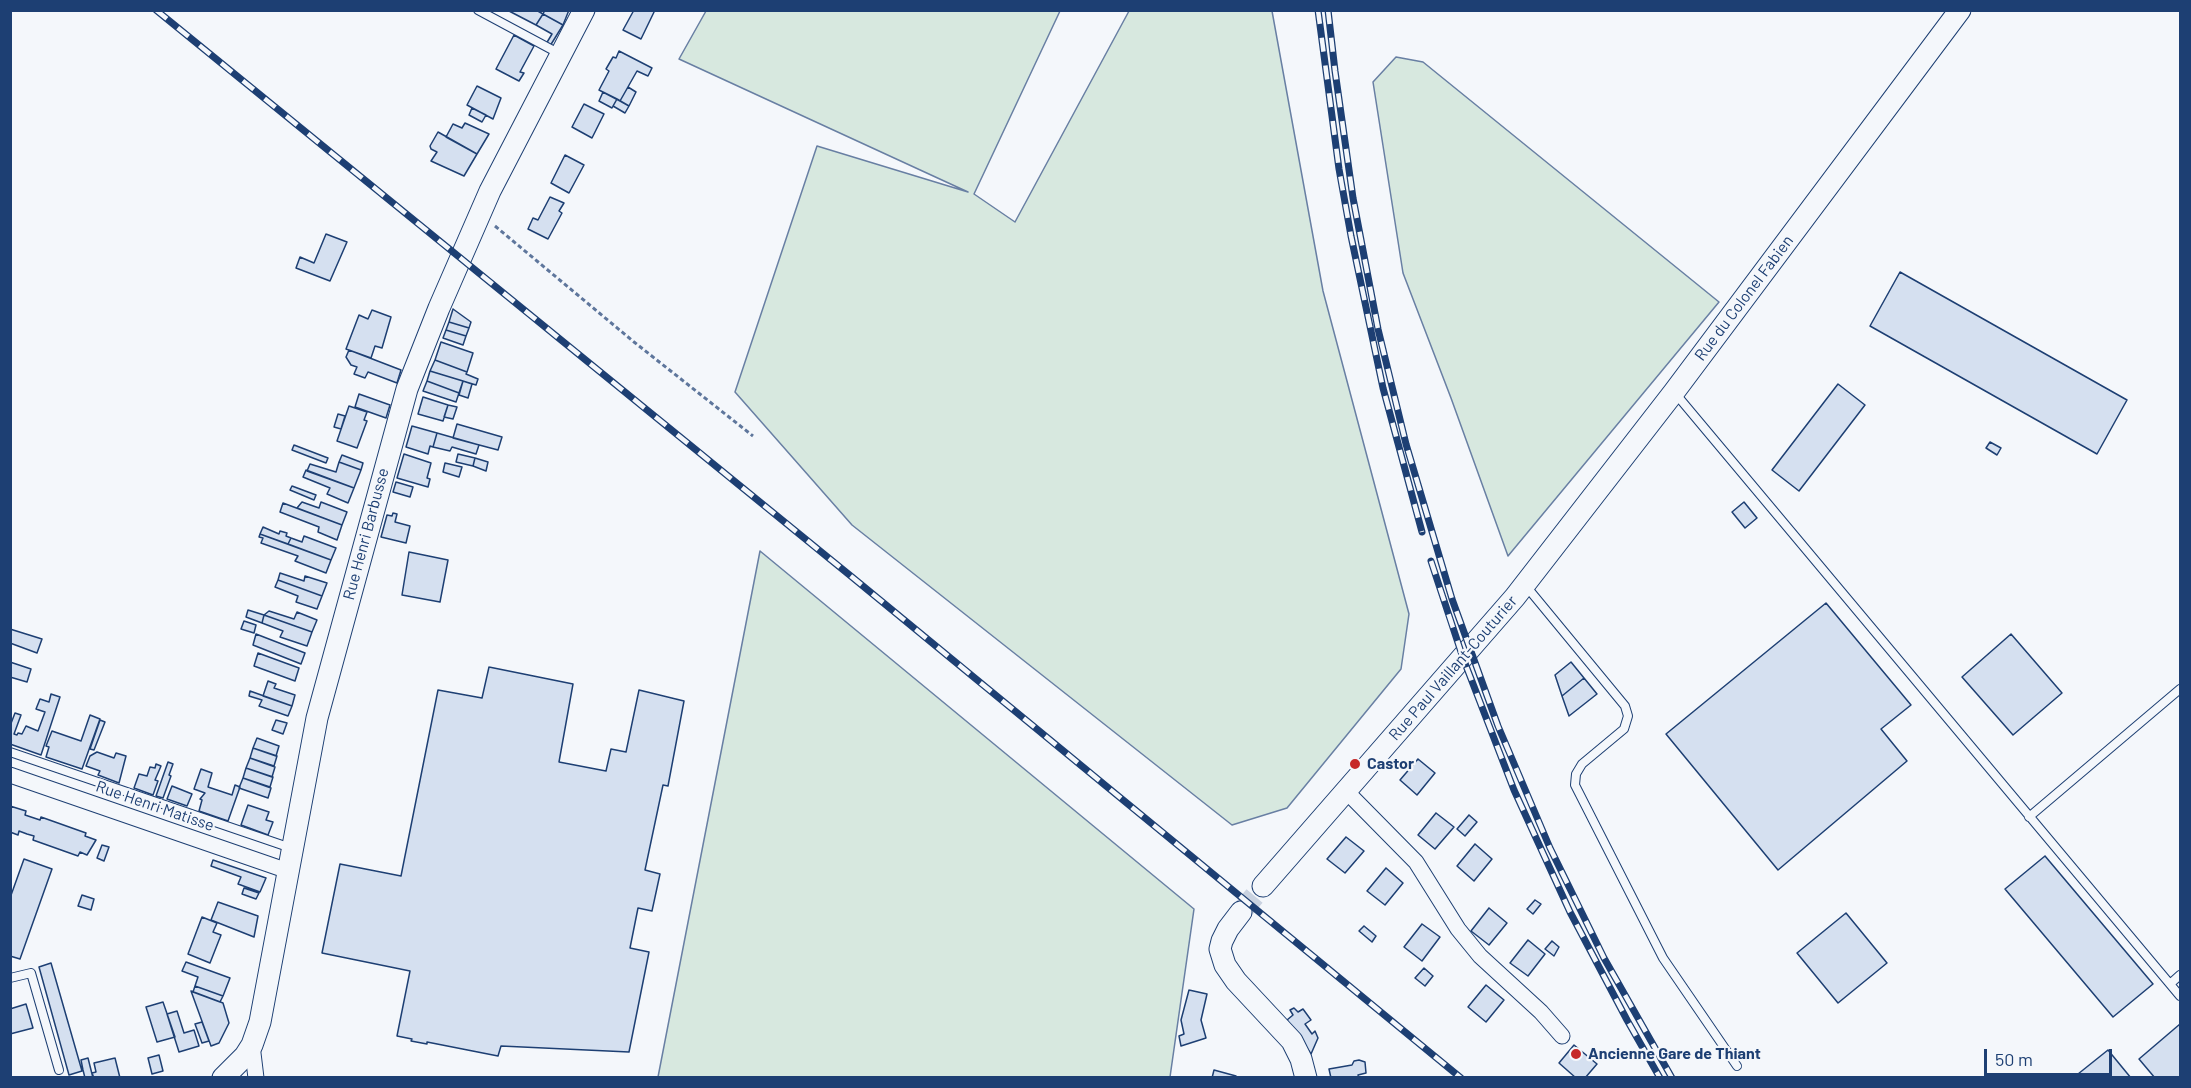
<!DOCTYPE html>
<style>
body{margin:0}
#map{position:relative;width:2191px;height:1088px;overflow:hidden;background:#f4f7fb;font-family:Barlow,sans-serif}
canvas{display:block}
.frame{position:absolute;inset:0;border:12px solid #1d3f73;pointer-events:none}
.scale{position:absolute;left:1984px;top:1049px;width:128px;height:27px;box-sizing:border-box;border:3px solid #1d3f73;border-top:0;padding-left:8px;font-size:18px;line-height:21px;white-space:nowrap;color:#1d3f73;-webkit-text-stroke:4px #f4f7fb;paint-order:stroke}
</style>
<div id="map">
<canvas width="2191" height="1088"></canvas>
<div class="frame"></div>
<div class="scale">50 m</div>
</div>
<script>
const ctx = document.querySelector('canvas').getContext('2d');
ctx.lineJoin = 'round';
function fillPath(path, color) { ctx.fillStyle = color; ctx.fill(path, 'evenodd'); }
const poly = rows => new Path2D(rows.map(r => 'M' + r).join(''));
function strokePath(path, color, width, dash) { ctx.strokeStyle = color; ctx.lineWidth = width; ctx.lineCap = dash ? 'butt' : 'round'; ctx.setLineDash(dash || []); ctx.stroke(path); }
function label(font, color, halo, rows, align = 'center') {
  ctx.font = font + ' Barlow,sans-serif'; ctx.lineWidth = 4.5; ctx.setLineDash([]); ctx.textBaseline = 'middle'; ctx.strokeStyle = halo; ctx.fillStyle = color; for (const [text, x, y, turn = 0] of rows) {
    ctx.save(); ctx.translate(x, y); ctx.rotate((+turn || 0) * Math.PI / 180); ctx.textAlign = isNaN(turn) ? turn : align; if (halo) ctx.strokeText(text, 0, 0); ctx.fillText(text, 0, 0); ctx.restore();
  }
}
const green = poly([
 [706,11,1060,11,974,194,1015,222,1129,11,1272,11,1323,291,1409,614,1401,669,1287,808,1232,825,852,525,735,392,817,146,968,192,679,59,706,11],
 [1396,57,1423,62,1719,302,1508,556,1451,398,1403,273,1373,82,1396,57],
 [760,551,1194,909,1170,1077,658,1077,760,551]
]);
const building = poly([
 [536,10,543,14,536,25,509,11,536,10],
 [545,10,569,10,563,25,543,14,545,10],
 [634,10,655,10,641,39,623,30,634,10],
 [543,14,563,25,550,46,546,44,552,34,536,25,543,14],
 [514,35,534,46,520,72,524,73,519,81,496,69,514,35],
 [619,51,652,68,648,76,637,71,620,101,599,90,609,71,606,69,613,57,616,58,619,51],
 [477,86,501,98,493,119,467,105,477,86],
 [628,87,636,92,629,106,620,101,628,87],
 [603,92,617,99,612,108,599,101,603,92],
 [617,99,629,106,625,113,613,106,617,99],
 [584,104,604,114,592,138,572,127,584,104],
 [472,108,486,115,482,122,469,115,472,108],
 [465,123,489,134,477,154,446,137,453,124,462,128,465,123],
 [438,132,477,154,464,176,431,161,437,152,431,149,430,146,438,132],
 [565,155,584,165,569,193,551,183,565,155],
 [550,197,564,203,559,211,562,213,548,239,528,229,533,218,538,220,550,197],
 [326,234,347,242,330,281,296,268,300,257,314,263,326,234],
 [1900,272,2127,400,2097,454,1870,326,1900,272],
 [453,309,471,322,469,328,449,322,453,309],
 [372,310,391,317,382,348,375,346,371,358,346,349,359,315,368,319,372,310],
 [449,322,469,328,466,336,446,330,449,322],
 [446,330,466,336,463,345,443,338,446,330],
 [441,342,473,353,467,372,435,360,441,342],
 [349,350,401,370,397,383,368,372,365,378,354,374,357,367,351,365,346,357,349,350],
 [435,360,467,372,466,374,478,379,476,385,430,371,435,360],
 [430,371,463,381,459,393,427,381,430,371],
 [427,381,459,393,456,402,423,391,427,381],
 [463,381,472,384,468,398,459,395,463,381],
 [1838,384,1865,405,1799,491,1772,470,1838,384],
 [359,394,390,405,386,418,355,407,359,394],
 [423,397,448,405,443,421,418,414,423,397],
 [448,405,457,407,453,419,444,417,448,405],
 [349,406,367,412,364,420,367,421,357,448,337,441,349,406],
 [338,414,345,416,341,429,334,427,338,414],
 [457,424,502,437,498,450,453,438,457,424],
 [412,426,437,433,433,447,430,446,428,454,406,447,412,426],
 [437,433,479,445,476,454,452,447,450,451,433,447,437,433],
 [1990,442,2001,448,1997,455,1986,448,1990,442],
 [294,445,328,458,326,463,292,450,294,445],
 [404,454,431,463,427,478,430,479,428,487,397,478,404,454],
 [458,454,475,458,473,466,456,462,458,454],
 [342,455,363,463,361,470,339,462,342,455],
 [475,458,488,462,486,471,473,466,475,458],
 [339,462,361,470,354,488,307,471,310,464,336,472,339,462],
 [445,463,462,467,459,477,443,472,445,463],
 [306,470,354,488,348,503,327,494,330,488,303,477,306,470],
 [396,482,413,487,410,497,393,492,396,482],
 [292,486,316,495,314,500,290,490,292,486],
 [302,502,319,508,321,502,347,512,342,525,297,508,302,502],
 [1744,502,1757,518,1745,528,1732,512,1744,502],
 [283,503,342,525,337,540,318,532,319,527,280,512,283,503],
 [393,513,397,514,395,522,410,526,406,543,381,537,387,515,392,516,393,513],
 [263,527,279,534,280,531,287,533,286,536,291,538,288,544,260,534,263,527],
 [260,534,331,560,326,573,295,561,298,556,261,543,263,538,259,537,260,534],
 [304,536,336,548,331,560,288,544,291,538,302,542,304,536],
 [409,552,448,560,440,602,402,595,409,552],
 [280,573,304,581,305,576,327,583,322,596,278,580,280,573],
 [278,580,322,596,317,609,296,602,298,596,275,587,278,580],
 [1826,603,1911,705,1881,729,1907,761,1778,870,1666,734,1826,603],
 [248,610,264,615,262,623,246,617,248,610],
 [269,611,294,619,297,612,317,620,312,632,264,615,269,611],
 [264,615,312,632,307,646,280,637,283,631,262,623,264,615],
 [244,621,256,625,254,633,241,629,244,621],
 [10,629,42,639,37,653,10,643,10,629],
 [256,634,305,653,301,664,253,645,256,634],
 [2011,634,2062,693,2013,735,1962,677,2011,634],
 [258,653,299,668,295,681,254,666,258,653],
 [10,662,31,669,27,682,10,677,10,662],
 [1571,662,1584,678,1562,696,1555,675,1571,662],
 [489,667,573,684,559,762,606,771,611,749,626,752,639,690,684,701,668,786,663,785,645,870,660,874,652,911,638,908,630,948,649,952,629,1052,501,1046,498,1056,427,1042,427,1044,411,1041,412,1039,397,1036,410,971,322,953,340,864,401,876,438,690,482,698,489,667],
 [1584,678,1597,694,1569,716,1562,696,1584,678],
 [268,681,276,684,274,688,295,695,292,706,263,696,268,681],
 [250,691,292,706,288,716,259,706,262,700,249,696,250,691],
 [51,694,60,697,41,755,10,744,10,726,15,713,21,715,14,734,17,735,18,733,22,734,26,726,38,731,45,712,36,709,40,699,49,702,51,694],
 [90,715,100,719,82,769,46,757,49,747,46,746,52,731,81,741,90,715],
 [100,720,105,722,94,750,90,749,100,720],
 [276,720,287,723,283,734,272,730,276,720],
 [257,738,279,746,276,756,253,748,257,738],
 [253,748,277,756,274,766,250,758,253,748],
 [97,752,114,758,116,753,126,756,119,783,98,775,100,771,86,766,90,756,97,752],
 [250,758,275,767,272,777,246,768,250,758],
 [1418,759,1435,773,1417,795,1400,780,1418,759],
 [168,762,173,764,169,775,171,776,163,798,156,796,168,762],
 [156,764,161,766,155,780,158,781,153,795,134,788,139,774,147,776,150,767,155,768,156,764],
 [246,768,273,777,270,787,243,778,246,768],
 [201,769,212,773,208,787,232,795,235,785,240,787,228,821,199,811,202,800,200,799,205,793,194,789,201,769],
 [243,778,271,788,268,798,239,788,243,778],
 [172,786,192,794,187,806,167,799,172,786],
 [248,805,269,812,266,820,273,822,268,835,241,825,248,805],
 [10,806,26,811,25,815,40,820,41,817,86,833,85,836,96,840,87,855,80,852,78,856,33,840,34,836,27,834,19,831,18,835,10,832,10,806],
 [1436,813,1454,827,1435,849,1418,835,1436,813],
 [1469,815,1477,822,1465,836,1457,829,1469,815],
 [1346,837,1364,851,1345,873,1327,859,1346,837],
 [1475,844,1492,859,1474,881,1457,866,1475,844],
 [102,845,109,847,104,861,97,858,102,845],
 [2045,856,2153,984,2113,1017,2005,889,2045,856],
 [24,859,52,869,20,959,10,956,10,898,24,859],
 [213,860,266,878,260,892,238,884,241,877,211,866,213,860],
 [1386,868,1403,883,1385,905,1367,891,1386,868],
 [244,888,259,893,256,899,242,894,244,888],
 [82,895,94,899,91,910,78,906,82,895],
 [1535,900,1541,904,1533,914,1527,909,1535,900],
 [218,902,258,916,254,937,211,920,218,902],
 [1489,908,1507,923,1489,945,1471,931,1489,908],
 [1846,913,1887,963,1838,1003,1797,953,1846,913],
 [202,917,217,923,213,932,221,935,210,963,188,954,202,917],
 [1422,924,1440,937,1422,961,1404,947,1422,924],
 [1364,926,1376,936,1372,942,1359,931,1364,926],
 [1528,940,1545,954,1528,976,1510,963,1528,940],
 [1552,941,1559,947,1554,956,1545,949,1552,941],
 [186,962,230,978,223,996,195,986,198,977,182,971,186,962],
 [51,963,82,1071,69,1075,39,967,51,963],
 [1424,968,1433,976,1425,986,1415,978,1424,968],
 [1486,985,1504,1000,1486,1022,1468,1007,1486,985],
 [195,986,223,996,220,1002,193,992,195,986],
 [1189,990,1207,994,1201,1020,1206,1038,1181,1046,1179,1036,1184,1034,1181,1020,1189,990],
 [191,991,223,1003,229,1023,219,1043,211,1046,191,991],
 [163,1002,175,1037,157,1042,146,1007,163,1002],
 [26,1004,33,1028,10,1034,10,1009,26,1004],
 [1294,1008,1298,1012,1303,1009,1311,1020,1305,1024,1312,1034,1315,1031,1318,1038,1311,1054,1287,1020,1293,1015,1290,1010,1294,1008],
 [177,1011,184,1033,194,1030,199,1046,179,1052,167,1014,177,1011],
 [202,1022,209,1041,202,1043,195,1024,202,1022],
 [2180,1024,2180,1078,2155,1078,2139,1059,2180,1024],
 [1574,1045,1597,1064,1585,1078,1576,1078,1559,1063,1574,1045],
 [2108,1050,2131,1078,2073,1078,2108,1050],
 [159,1055,163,1071,152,1074,148,1058,159,1055],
 [88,1058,93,1078,85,1078,83,1070,81,1060,88,1058],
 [115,1058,120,1078,94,1078,92,1073,96,1072,94,1063,115,1058],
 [1359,1060,1365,1062,1366,1073,1358,1075,1359,1078,1331,1078,1329,1069,1352,1065,1354,1061,1359,1060],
 [1214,1070,1236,1076,1236,1078,1212,1078,1214,1070]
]);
const secondaryTunnel = poly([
 [1241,912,1263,886]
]);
const path = poly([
 [495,226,634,342,753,436]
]);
const lane = poly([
 [478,10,560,54],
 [1675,393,2180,996],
 [1526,586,1625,706,1628,716,1624,729,1582,764,1576,774,1575,785,1663,958,1737,1066],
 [10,752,291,848],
 [2029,817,2180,689],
 [10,978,31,973,59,1070],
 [2170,984,2180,975]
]);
const street = poly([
 [10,775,288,871],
 [1345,790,1416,862,1458,929,1480,956,1541,1012,1562,1036],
 [252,1045,256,1078]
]);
const secondary = poly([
 [1263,886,1515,597,1674,392,1960,10],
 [1241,912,1228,929,1222,941,1220,949,1225,965,1236,981,1292,1041,1301,1059,1306,1078],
 [223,1078,245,1056,252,1045,260,1022,317,718,407,389,439,308,490,191,584,10]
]);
const rail = poly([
 [156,10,852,577,1461,1078],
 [1318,10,1339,169,1351,236,1383,388,1422,532],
 [1328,10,1335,71,1353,198,1378,329,1406,444,1452,599,1498,726,1550,848,1604,958,1672,1078],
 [1431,561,1463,658,1514,790,1570,912,1627,1020,1660,1078]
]);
const markers = [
 [1355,764,6,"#c62828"],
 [1576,1054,6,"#c62828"]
];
const streetNames = [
 ["Rue du Colonel Fabien",1744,298,-53],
 ["Rue Henri Barbusse",366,534,-75],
 ["Rue Paul Vaillant-Couturier",1453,668,-49],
 ["Rue Henri Matisse",155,806,19]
];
const poiNames = [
 ["Castor",1367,764],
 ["Ancienne Gare de Thiant",1588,1054]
];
fillPath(green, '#d7e8df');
strokePath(green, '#687fa3', 1.5);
fillPath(building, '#d5e0f0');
strokePath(building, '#1d3f73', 1.5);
strokePath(secondaryTunnel, '#c9d2e0', 21, [21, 10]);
strokePath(lane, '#1d3f73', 10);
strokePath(street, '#1d3f73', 17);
strokePath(secondary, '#1d3f73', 23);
strokePath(path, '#5e769c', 3, [4.5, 3]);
strokePath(lane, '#f4f7fb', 8);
strokePath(street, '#f4f7fb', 15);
strokePath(secondary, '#f4f7fb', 21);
strokePath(rail, '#1d3f73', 7);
strokePath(rail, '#f4f7fb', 4.5, [14]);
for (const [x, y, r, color] of markers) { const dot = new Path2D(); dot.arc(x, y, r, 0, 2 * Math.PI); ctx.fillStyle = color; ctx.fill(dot); strokePath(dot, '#f4f7fb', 2); }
label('16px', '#1d3f73', '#f4f7fb', streetNames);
label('bold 16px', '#1d3f73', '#f4f7fb', poiNames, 'left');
</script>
